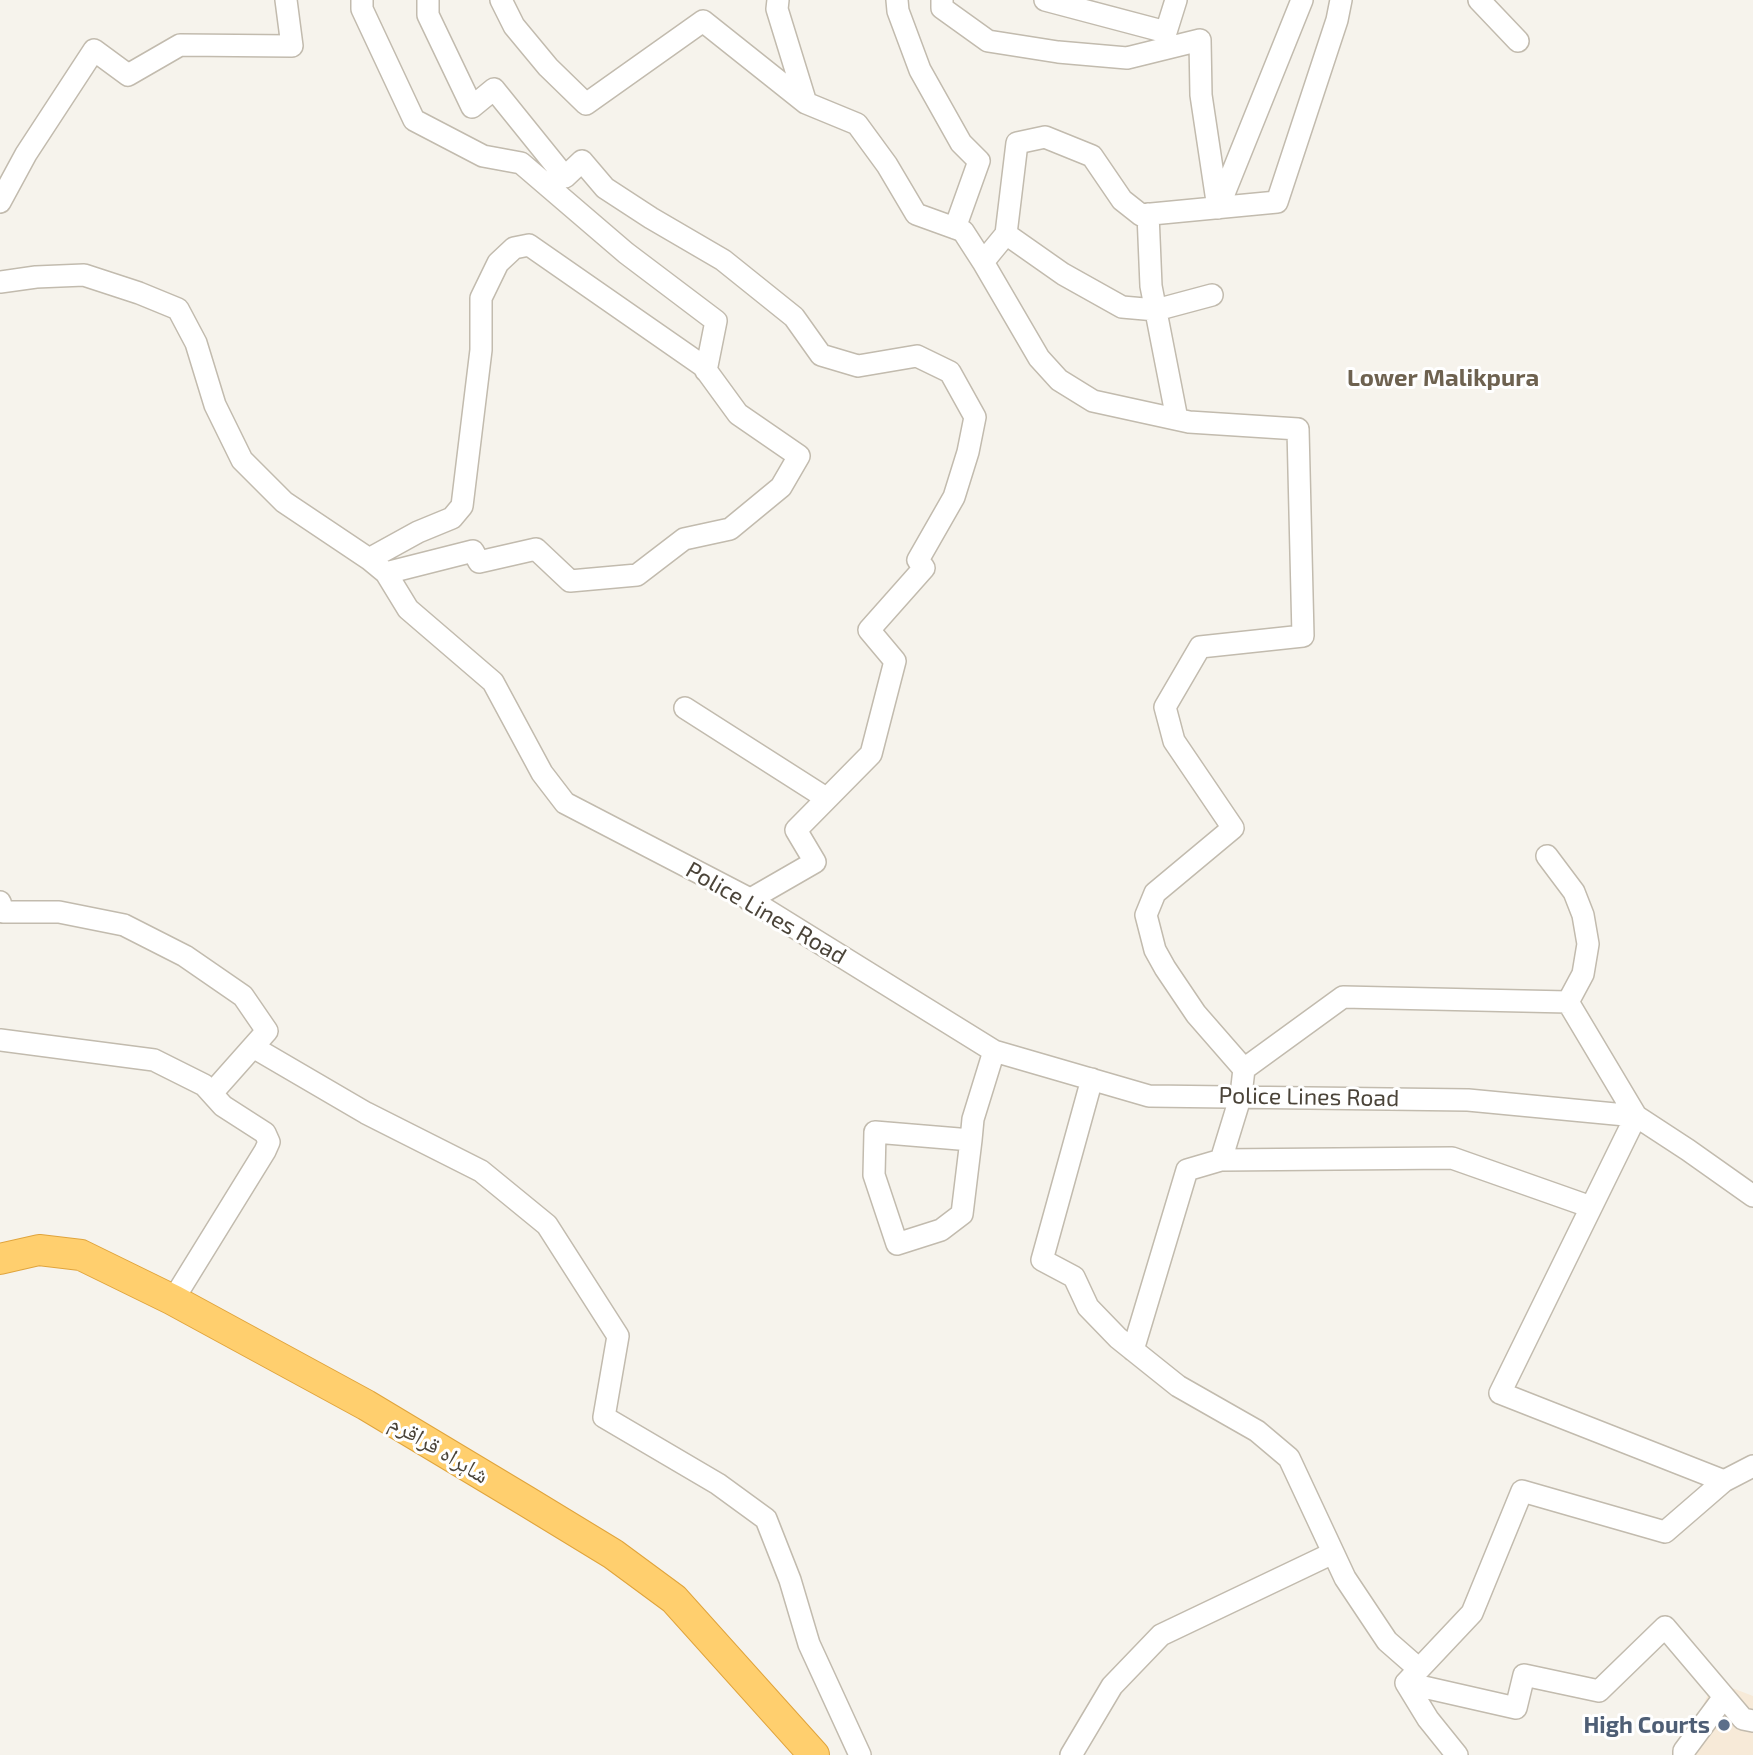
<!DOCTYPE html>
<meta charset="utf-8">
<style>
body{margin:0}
canvas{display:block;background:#f6f3ec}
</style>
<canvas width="1753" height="1755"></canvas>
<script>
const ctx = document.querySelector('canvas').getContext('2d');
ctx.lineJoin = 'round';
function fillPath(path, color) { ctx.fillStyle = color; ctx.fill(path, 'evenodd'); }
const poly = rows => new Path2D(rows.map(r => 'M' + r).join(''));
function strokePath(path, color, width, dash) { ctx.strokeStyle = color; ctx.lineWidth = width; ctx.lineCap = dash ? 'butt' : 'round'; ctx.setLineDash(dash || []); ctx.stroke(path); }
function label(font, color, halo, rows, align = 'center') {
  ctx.font = font + ' "Exo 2","Noto Naskh Arabic",sans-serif'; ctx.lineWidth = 6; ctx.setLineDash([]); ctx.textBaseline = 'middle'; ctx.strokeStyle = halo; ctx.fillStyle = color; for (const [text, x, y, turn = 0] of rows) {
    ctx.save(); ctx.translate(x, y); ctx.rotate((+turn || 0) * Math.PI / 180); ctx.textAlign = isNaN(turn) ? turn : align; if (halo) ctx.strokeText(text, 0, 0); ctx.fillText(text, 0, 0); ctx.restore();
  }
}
const commercial = poly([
 [1714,1681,1753,1696,1753,1755,1681,1755]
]);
const minor = poly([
 [362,0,362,9,414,120,483,156,521,163,626,253,716,321,706,371],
 [428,0,428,15,472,107,494,89,565,177,582,161,605,188,651,218,723,260,794,317,821,355,858,366,917,356,950,372,975,417,968,452,954,497,918,560,924,568,869,630,895,661,871,754,796,830,815,862,749,900],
 [501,0,514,26,548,67,586,104,703,21,806,103,857,124,887,165,916,214,963,231,983,262,1006,234,1017,143,1045,137,1092,156,1122,200,1141,215,1277,202,1337,20,1341,0],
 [778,0,777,9,806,103],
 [897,0,898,11,920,70,961,143,979,161,955,228],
 [942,0,942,8,988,41,1058,52,1127,58,1200,40,1201,95,1218,208],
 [1045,0,1166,32,1176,0],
 [1479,0,1518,41],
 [0,202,26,154,94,50,128,75,180,45,292,46,286,0],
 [1219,206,1302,0],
 [1148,214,1151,286,1177,419],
 [1006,234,1063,274,1122,307,1156,310,1212,295],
 [983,262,1039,358,1059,380,1093,401,1189,422,1298,429,1303,636,1200,647,1165,707,1174,741,1233,828,1155,893,1146,915,1155,950,1165,968,1196,1014,1244,1069,1241,1095,1221,1160,1187,1170,1133,1350],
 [0,282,36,277,84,275,139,293,178,309,196,343,215,405,242,460,284,502,369,559,386,573,408,609,493,682,542,773,565,803,744,896,994,1051,1149,1096,1468,1100,1636,1116,1688,1150,1753,1196],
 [369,559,418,532,452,518,462,506,481,350,481,298,498,263,514,248,529,245,703,366,738,414,799,456,781,487,730,529,684,539,637,575,570,581,536,549,479,562,473,551,386,573],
 [685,708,826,798],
 [1547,856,1574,892,1583,915,1588,944,1583,974,1568,1002],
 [0,902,3,912,59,912,124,925,185,956,243,996,267,1031,212,1093],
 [1568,1002,1636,1116,1500,1393,1724,1481],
 [0,1040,154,1060,204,1085,223,1106,265,1133,269,1142,265,1151,173,1300],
 [253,1047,366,1113,481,1171,547,1225,618,1336,604,1417,718,1484,766,1519,790,1580,809,1644,860,1755],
 [1244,1069,1343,997,1568,1002],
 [1092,1079,1042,1260,1074,1277,1088,1307,1118,1338,1178,1386,1257,1431,1289,1458,1345,1578,1387,1641,1419,1669],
 [971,1140,875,1132,874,1175,897,1244,941,1230,962,1214,971,1140,973,1119,994,1051],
 [1221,1160,1452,1158,1591,1207],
 [1406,1683,1516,1708,1524,1675,1599,1691,1665,1627,1743,1719,1753,1721],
 [1071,1755,1112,1686,1161,1635,1333,1553],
 [1457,1755,1428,1719,1406,1683,1472,1613,1522,1491,1665,1532,1724,1481,1753,1466],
 [1684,1755,1684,1751,1724,1697]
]);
const highway = poly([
 [0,1259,39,1250,81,1255,173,1300,366,1405,526,1501,613,1554,674,1599,814,1755]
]);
const markers = [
 [1724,1725,7,"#5c6f8a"]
];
const streetNames = [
 ["Police Lines Road",766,913,30],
 ["Police Lines Road",1309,1097,1],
 ["شاہراہ قراقرم",439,1449,31]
];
const serviceNames = [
 ["High Courts",1710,1725]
];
const neighbourhoodNames = [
 ["Lower Malikpura",1443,378]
];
fillPath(commercial, '#f7ead8');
strokePath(minor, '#c2bbae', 24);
strokePath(highway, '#e0a43c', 32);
strokePath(minor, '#fff', 21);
strokePath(highway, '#ffcf6e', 30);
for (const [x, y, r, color] of markers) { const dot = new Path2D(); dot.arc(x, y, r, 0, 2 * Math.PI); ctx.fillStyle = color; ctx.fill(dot); strokePath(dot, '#fff', 2.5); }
label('23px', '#4b4439', '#fff', streetNames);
label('bold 23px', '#4e5e75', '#fff', serviceNames, 'right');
label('bold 24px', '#6e6250', '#fff', neighbourhoodNames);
</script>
